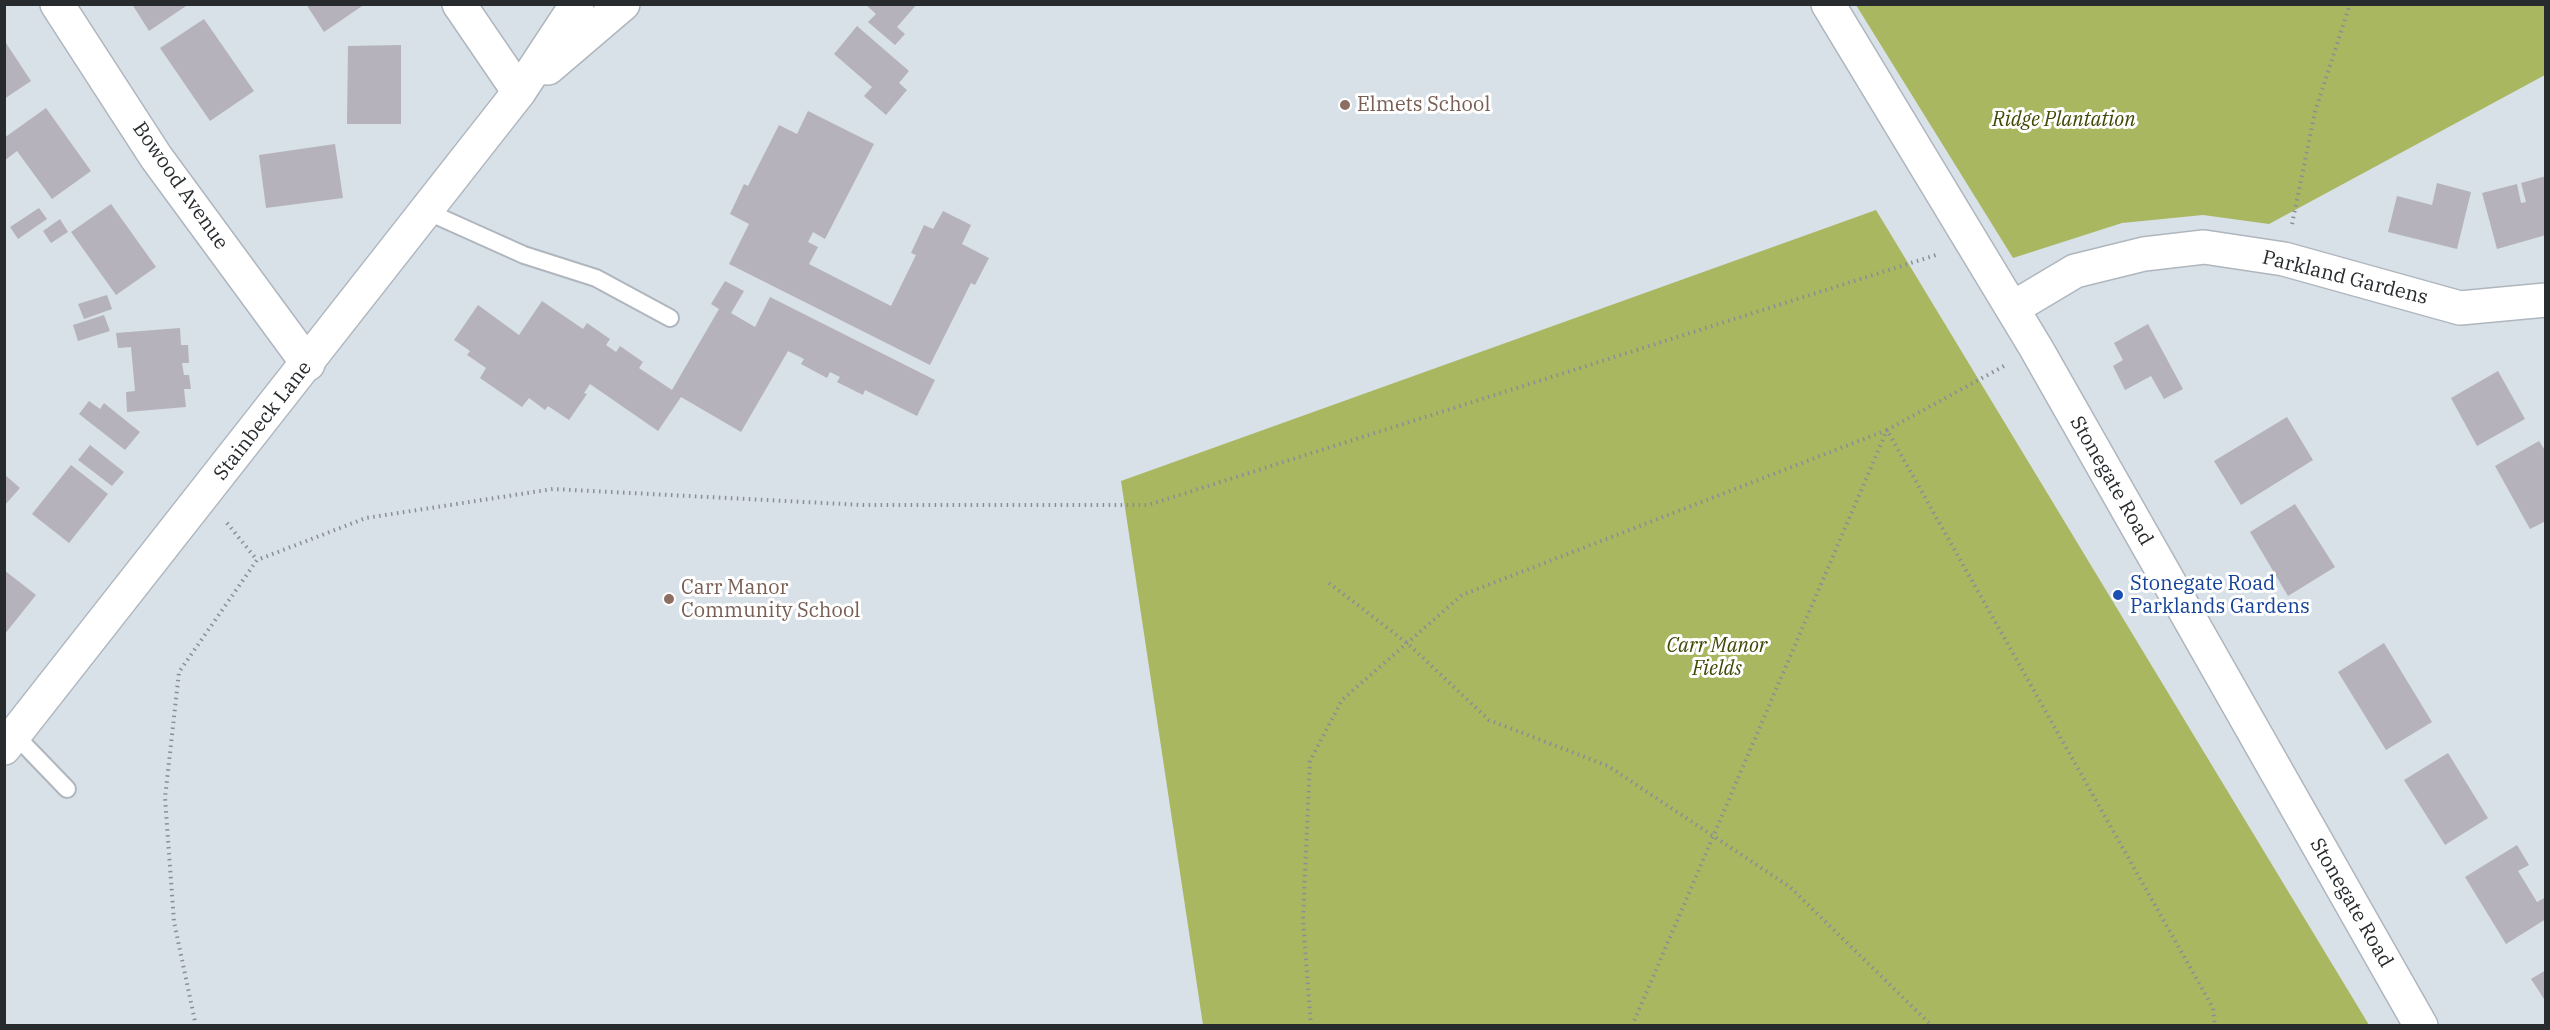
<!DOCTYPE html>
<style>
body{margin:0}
#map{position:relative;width:2550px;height:1030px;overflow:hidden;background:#d8e0e8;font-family:"IBM Plex Serif",serif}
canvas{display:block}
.frame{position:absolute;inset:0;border:6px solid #282b2d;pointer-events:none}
</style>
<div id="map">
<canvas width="2550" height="1030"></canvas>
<div class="frame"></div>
</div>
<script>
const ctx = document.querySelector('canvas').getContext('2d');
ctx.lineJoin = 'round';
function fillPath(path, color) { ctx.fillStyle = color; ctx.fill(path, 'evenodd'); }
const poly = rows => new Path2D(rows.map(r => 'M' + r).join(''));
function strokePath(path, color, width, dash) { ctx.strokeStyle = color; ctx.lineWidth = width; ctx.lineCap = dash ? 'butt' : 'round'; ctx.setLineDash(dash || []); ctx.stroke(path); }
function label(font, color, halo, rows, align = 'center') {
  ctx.font = font + ' "IBM Plex Serif",serif'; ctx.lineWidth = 6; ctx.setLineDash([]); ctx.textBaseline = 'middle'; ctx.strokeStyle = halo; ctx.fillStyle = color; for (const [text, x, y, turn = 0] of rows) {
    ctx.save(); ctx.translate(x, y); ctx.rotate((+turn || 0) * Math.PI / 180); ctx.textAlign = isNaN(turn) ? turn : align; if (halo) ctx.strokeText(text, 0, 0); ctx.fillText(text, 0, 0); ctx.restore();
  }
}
const green = poly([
 [1856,5,2545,5,2545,75,2269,224,2203,215,2122,223,2013,258],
 [1876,210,2369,1025,1203,1025,1121,481]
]);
const building = poly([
 [132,4,189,4,149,31],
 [306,4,365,4,324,32],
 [865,4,917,4,897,27,905,34,895,45,868,22,876,14],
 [204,19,254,91,210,121,160,48],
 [857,26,909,71,899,83,907,90,886,115,864,96,872,87,834,54],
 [4,40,31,81,4,99],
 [401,45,401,124,347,124,348,46],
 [46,108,91,171,52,199,17,151,4,161,4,138],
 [808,111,874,144,825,239,813,232,808,242,818,247,809,264,891,306,916,255,911,253,924,225,933,229,943,211,971,225,962,244,989,258,975,285,971,283,930,365,729,264,749,224,730,214,744,184,748,186,779,125,797,134],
 [335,144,343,198,266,208,259,155],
 [2546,176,2546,235,2497,249,2482,193,2517,184,2521,203,2526,202,2521,183],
 [2437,183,2471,192,2457,249,2388,232,2397,196,2432,205],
 [111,204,156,267,116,295,71,232],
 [39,208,47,219,18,239,10,227],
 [60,219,68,232,51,243,43,231],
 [725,281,744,291,731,313,755,327,770,297,935,380,917,416,865,390,863,395,837,382,840,377,830,372,827,378,801,364,804,359,788,351,741,432,681,397,658,431,590,384,584,393,587,394,569,420,548,406,545,410,529,398,522,407,480,378,486,368,467,355,470,351,454,340,478,305,519,335,542,301,583,329,587,323,610,339,606,345,616,352,620,346,643,362,639,368,672,390,719,309,711,304],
 [107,295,112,309,84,319,78,304],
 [104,315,110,331,78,341,73,325],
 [2148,324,2183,389,2164,399,2151,376,2125,390,2113,366,2123,360,2114,343],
 [180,328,181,345,188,345,189,363,182,363,184,375,189,375,191,389,184,389,186,407,127,412,126,392,135,391,131,347,118,348,116,333],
 [2498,371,2525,419,2477,446,2451,398],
 [89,401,100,409,104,403,140,432,125,450,79,414],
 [2287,417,2313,460,2241,505,2214,461],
 [2539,441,2546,452,2546,521,2530,529,2495,466],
 [90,445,124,472,112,486,78,460],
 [71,465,108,494,69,543,32,514],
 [4,474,20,488,4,506],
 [2295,504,2335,567,2288,596,2250,532],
 [4,570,36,595,4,635],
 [2384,643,2432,722,2386,750,2338,672],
 [2448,753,2488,818,2445,845,2404,780],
 [2517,845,2529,865,2518,871,2537,902,2546,897,2546,919,2506,944,2465,877],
 [2546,970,2546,1002,2531,979]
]);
const path = poly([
 [2292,224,2315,112,2350,4],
 [227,523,257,560],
 [1329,583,1407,643,1489,720,1608,766,1790,887,1932,1026],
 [196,1026,174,922,165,798,179,672,257,560,366,518,553,489,863,505,1148,505,1936,255],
 [1311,1026,1303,920,1310,761,1342,700,1462,595,1887,430,2213,1008,2215,1026],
 [1632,1026,1887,430,2004,366]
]);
const lane = poly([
 [426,211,524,255,596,278,670,318],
 [15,735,67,789]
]);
const street = poly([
 [57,4,156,157,308,364],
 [459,4,519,92],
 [2013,308,2075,271,2144,254,2204,247,2284,259,2460,308,2546,300]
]);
const secondary = poly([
 [1828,4,2036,348,2421,1026],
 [548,68,623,4],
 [4,748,519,92,577,4]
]);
const markers = [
 [1345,105,6,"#8d6e63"],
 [2118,595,6,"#1a4fb4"],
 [669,599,6,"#8d6e63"]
];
const educationNames = [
 ["Elmets School",1357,105],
 ["Carr Manor",681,588],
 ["Community School",681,611]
];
const parkNames = [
 ["Ridge Plantation",2064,120],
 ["Carr Manor",1717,646],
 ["Fields",1717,669]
];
const streetNames = [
 ["Bowood Avenue",180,186,55],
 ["Parkland Gardens",2345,278,14],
 ["Stainbeck Lane",263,421,-52],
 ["Stonegate Road",2111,481,60],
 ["Stonegate Road",2351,903,60]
];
const transitNames = [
 ["Stonegate Road",2130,584],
 ["Parklands Gardens",2130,607]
];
fillPath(green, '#a9b761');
fillPath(building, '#b5b2bb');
strokePath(lane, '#afb6be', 20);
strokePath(street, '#afb6be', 36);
strokePath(secondary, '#afb6be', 36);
strokePath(path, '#898f94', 4, [1.5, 4.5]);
strokePath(lane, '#fff', 16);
strokePath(street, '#fff', 33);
strokePath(secondary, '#fff', 33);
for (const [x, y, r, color] of markers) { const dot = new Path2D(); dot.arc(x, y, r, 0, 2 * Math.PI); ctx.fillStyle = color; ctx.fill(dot); strokePath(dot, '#fff', 2); }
label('20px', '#785e54', '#fff', educationNames, 'left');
label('italic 20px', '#404803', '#fff', parkNames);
label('20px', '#282b2d', '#fff', streetNames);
label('20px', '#164399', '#fff', transitNames, 'left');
</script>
